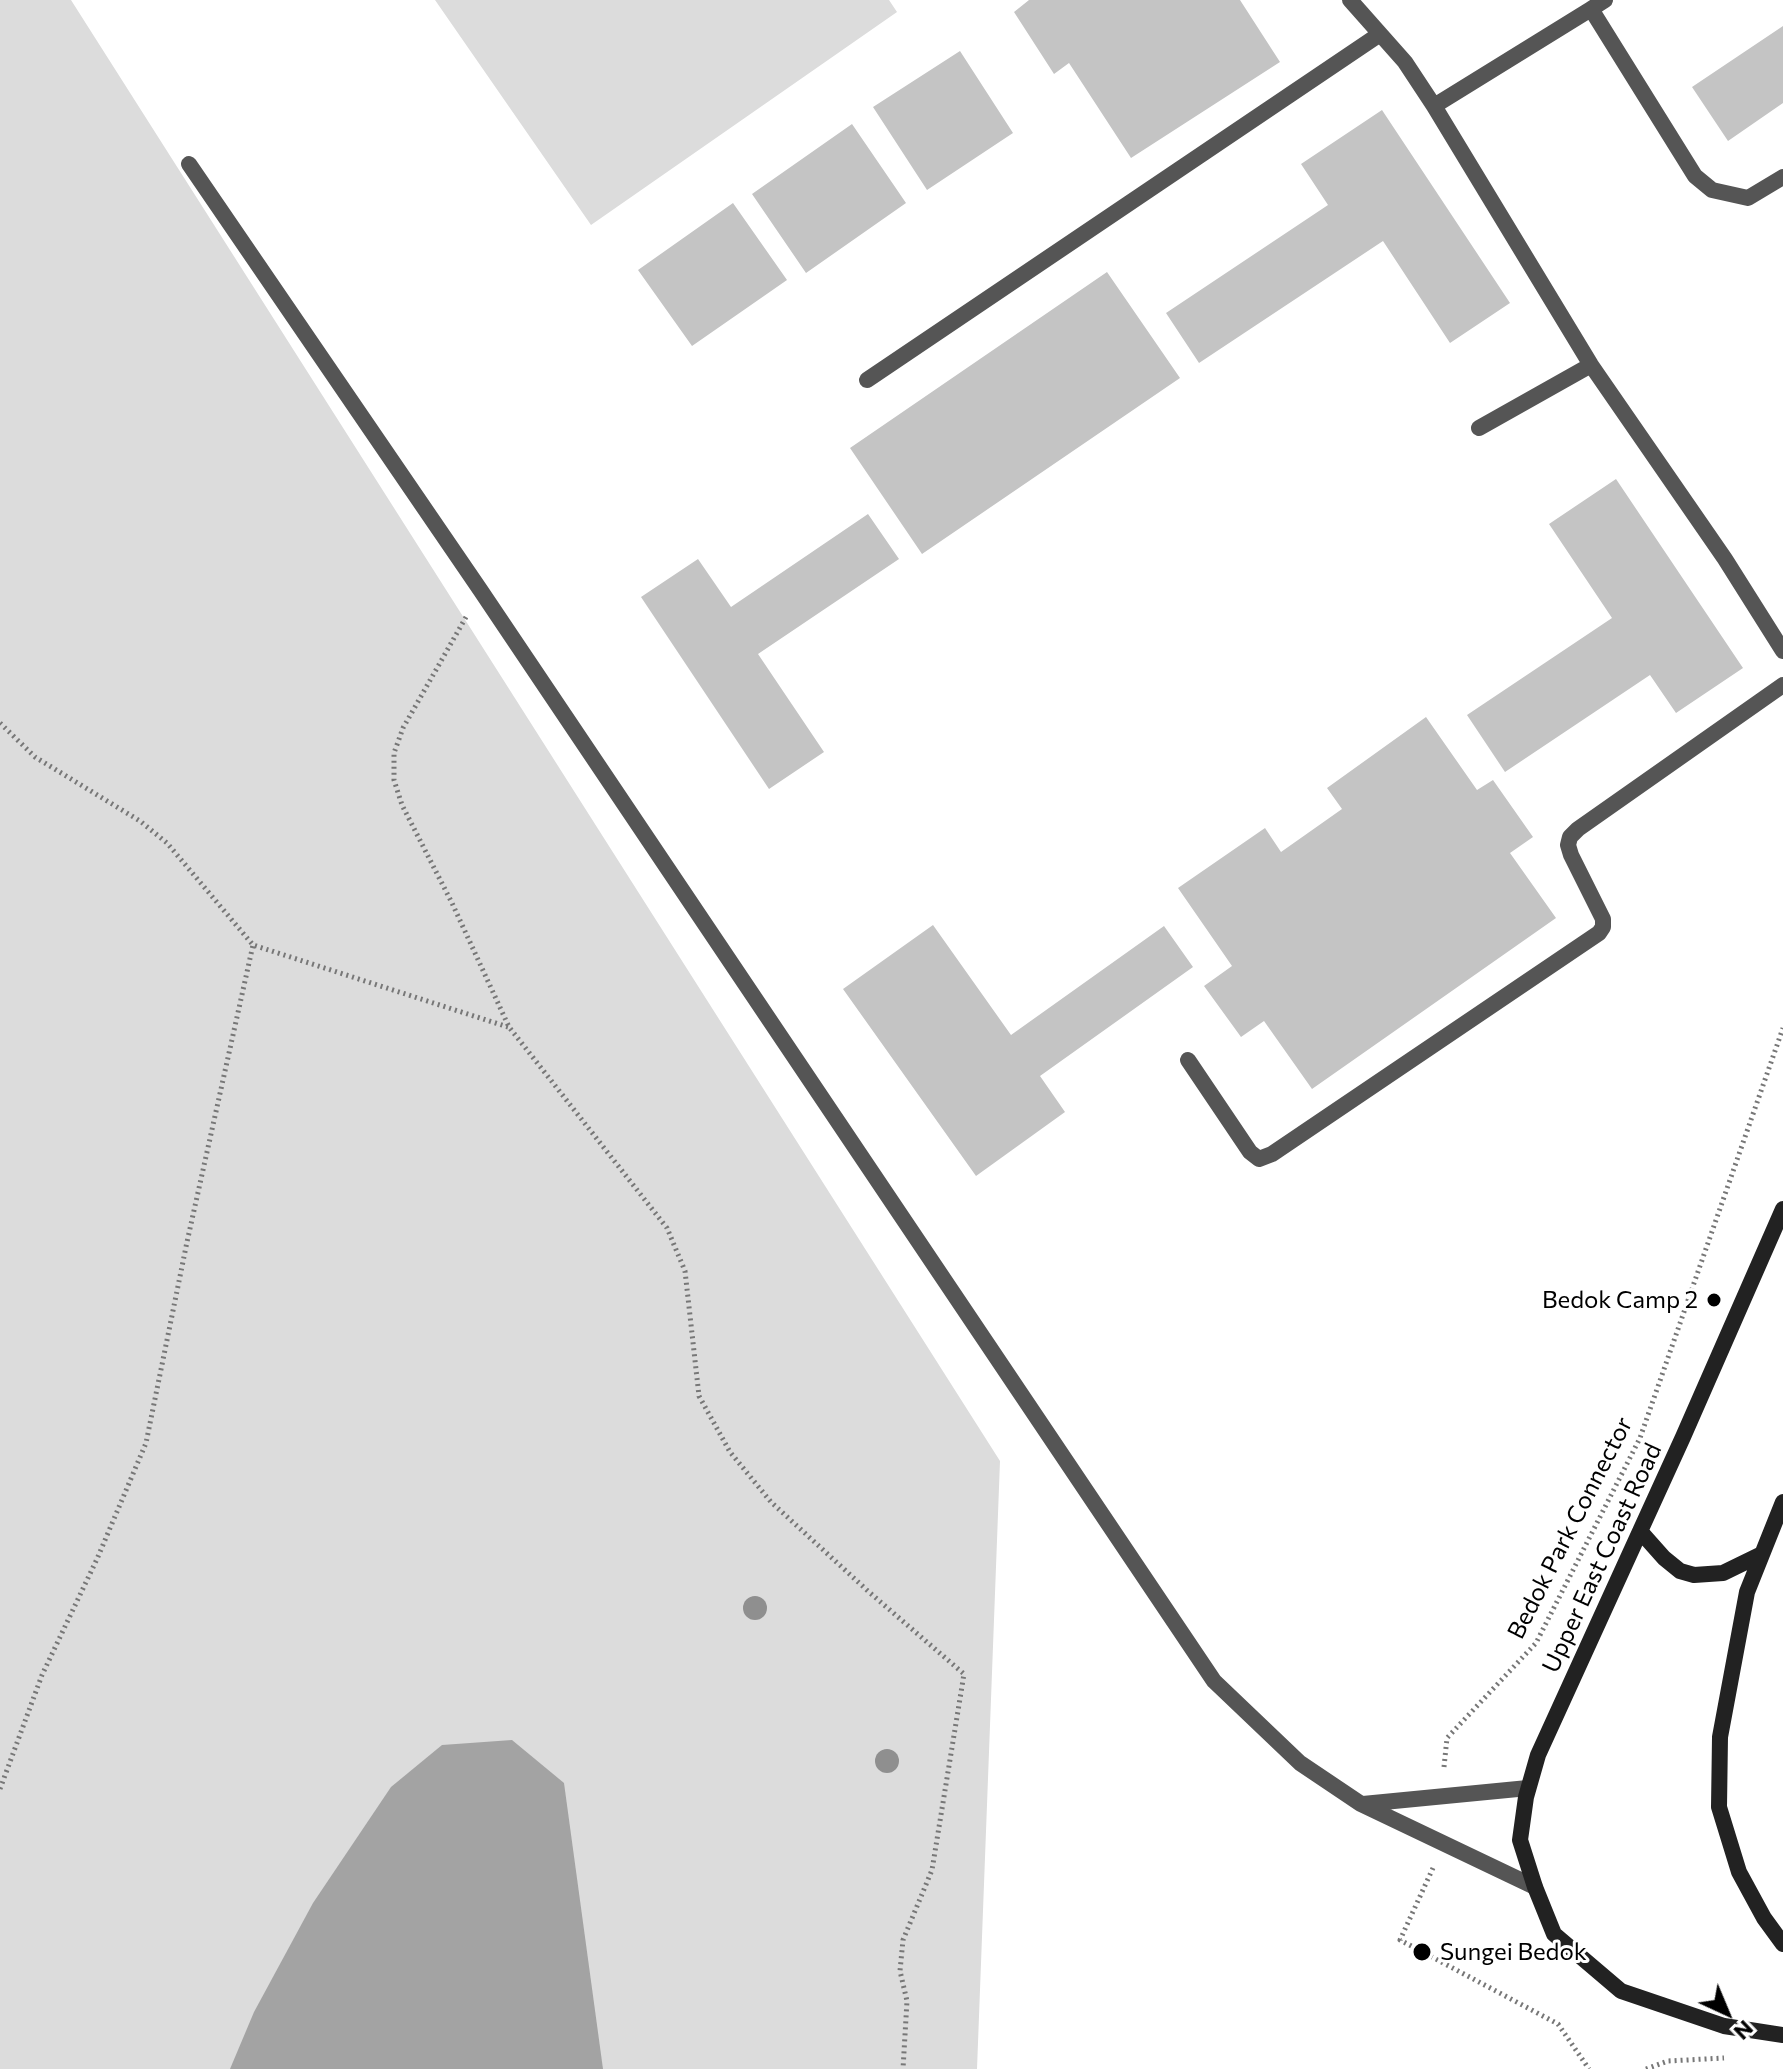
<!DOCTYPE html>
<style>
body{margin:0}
#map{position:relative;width:1783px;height:2069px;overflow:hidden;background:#fff;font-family:Commissioner,sans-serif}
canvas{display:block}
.north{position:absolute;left:1687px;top:1973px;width:80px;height:80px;-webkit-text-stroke:6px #fff;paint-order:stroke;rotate:136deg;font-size:22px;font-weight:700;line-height:32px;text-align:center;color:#000}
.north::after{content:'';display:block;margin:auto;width:28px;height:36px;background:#000;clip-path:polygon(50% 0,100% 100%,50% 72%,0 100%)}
</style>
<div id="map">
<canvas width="1783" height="2069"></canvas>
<div class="north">N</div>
</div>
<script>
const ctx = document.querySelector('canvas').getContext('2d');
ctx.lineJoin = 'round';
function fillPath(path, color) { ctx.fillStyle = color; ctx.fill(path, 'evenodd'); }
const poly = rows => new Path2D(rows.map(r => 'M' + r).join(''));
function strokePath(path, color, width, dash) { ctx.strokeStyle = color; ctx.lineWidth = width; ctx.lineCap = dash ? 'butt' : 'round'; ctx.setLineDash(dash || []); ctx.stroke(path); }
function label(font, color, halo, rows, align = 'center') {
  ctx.font = font + ' Commissioner,sans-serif'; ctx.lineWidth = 6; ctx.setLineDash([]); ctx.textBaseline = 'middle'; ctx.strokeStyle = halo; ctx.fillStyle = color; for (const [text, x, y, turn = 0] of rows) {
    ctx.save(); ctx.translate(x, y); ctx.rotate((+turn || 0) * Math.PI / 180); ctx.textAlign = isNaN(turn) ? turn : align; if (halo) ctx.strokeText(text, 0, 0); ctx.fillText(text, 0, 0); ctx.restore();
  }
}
const green = poly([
 [0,0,71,0,1000,1461,977,2069,0,2069],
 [435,0,889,0,897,12,591,225]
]);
const water = poly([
 [512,1740,564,1783,603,2069,230,2069,254,2012,313,1903,391,1787,442,1745]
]);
const building = poly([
 [1029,0,1240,0,1280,62,1131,158,1069,63,1054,74,1014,12],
 [1783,26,1783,103,1728,141,1692,87],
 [960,51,1013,133,927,190,873,107],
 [1382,110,1510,303,1450,343,1383,241,1199,363,1166,313,1328,205,1301,164],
 [852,124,906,203,806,273,752,194],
 [733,203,787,280,692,346,638,270],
 [1107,272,1180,378,922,554,850,448],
 [1616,479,1743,668,1676,713,1650,675,1505,772,1467,715,1612,618,1549,524],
 [868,514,899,559,758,654,824,752,769,789,641,597,698,559,731,607],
 [1426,717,1477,790,1493,780,1533,837,1510,853,1556,918,1312,1089,1264,1021,1241,1037,1204,986,1232,966,1178,888,1265,828,1281,852,1342,809,1327,788],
 [933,925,1011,1035,1164,926,1193,967,1040,1076,1065,1112,976,1176,843,989]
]);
const path = poly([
 [466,617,403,728,394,753,394,780,402,805,452,903,509,1027,667,1228,685,1271,699,1396,730,1452,771,1502,869,1592,964,1674,932,1870,903,1940,900,1971,907,2001,903,2069],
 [0,723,35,757,140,821,167,843,253,945,508,1027],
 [1444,1767,1447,1738,1536,1643,1640,1438,1783,1028],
 [0,1789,42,1675,97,1559,146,1443,187,1242,253,945],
 [1433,1868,1400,1940,1558,2024,1589,2069],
 [1646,2069,1668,2061,1724,2058]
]);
const lane = poly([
 [1350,0,1405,62,1434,106,1591,365,1725,559,1783,651],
 [1605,0,1591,9,1695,176,1712,190,1748,198,1783,177],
 [1434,106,1591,9],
 [189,164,481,591,1214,1681,1300,1763,1361,1804,1535,1887],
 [867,380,1380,34],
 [1479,428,1591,365],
 [1188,1060,1250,1152,1259,1159,1272,1154,1599,933,1603,927,1603,919,1571,855,1568,845,1570,837,1578,829,1783,685],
 [1363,1804,1528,1788]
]);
const secondary = poly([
 [1783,1209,1683,1437,1538,1755,1526,1797,1520,1840,1535,1887,1554,1934,1621,1991,1724,2026,1783,2035],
 [1783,1502,1747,1592,1720,1737,1719,1807,1739,1872,1764,1918,1783,1944],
 [1640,1531,1664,1558,1680,1571,1694,1575,1723,1573,1762,1554]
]);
const trees = [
 [755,1608],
 [887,1761]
];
const markers = [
 [1714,1300,8,"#000"],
 [1422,1952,10,"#000"]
];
const poiNames = [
 ["Bedok Camp 2",1698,1300],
 ["Sungei Bedok",1440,1952,"left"]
];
const streetNames = [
 ["Bedok Park Connector",1570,1528,-63],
 ["Upper East Coast Road",1602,1558,-65]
];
fillPath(green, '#dcdcdc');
fillPath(water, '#a3a3a3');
fillPath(building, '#c4c4c4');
strokePath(path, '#777', 5, [2, 4]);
strokePath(lane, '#555', 16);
strokePath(secondary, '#222', 16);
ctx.fillStyle = '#8f8f8f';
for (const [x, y] of trees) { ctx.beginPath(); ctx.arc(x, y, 12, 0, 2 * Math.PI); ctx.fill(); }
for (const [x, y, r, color] of markers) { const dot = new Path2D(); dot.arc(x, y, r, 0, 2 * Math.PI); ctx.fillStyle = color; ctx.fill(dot); strokePath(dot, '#fff', 3); }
label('24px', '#000', '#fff', poiNames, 'right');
label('24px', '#000', '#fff', streetNames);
</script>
